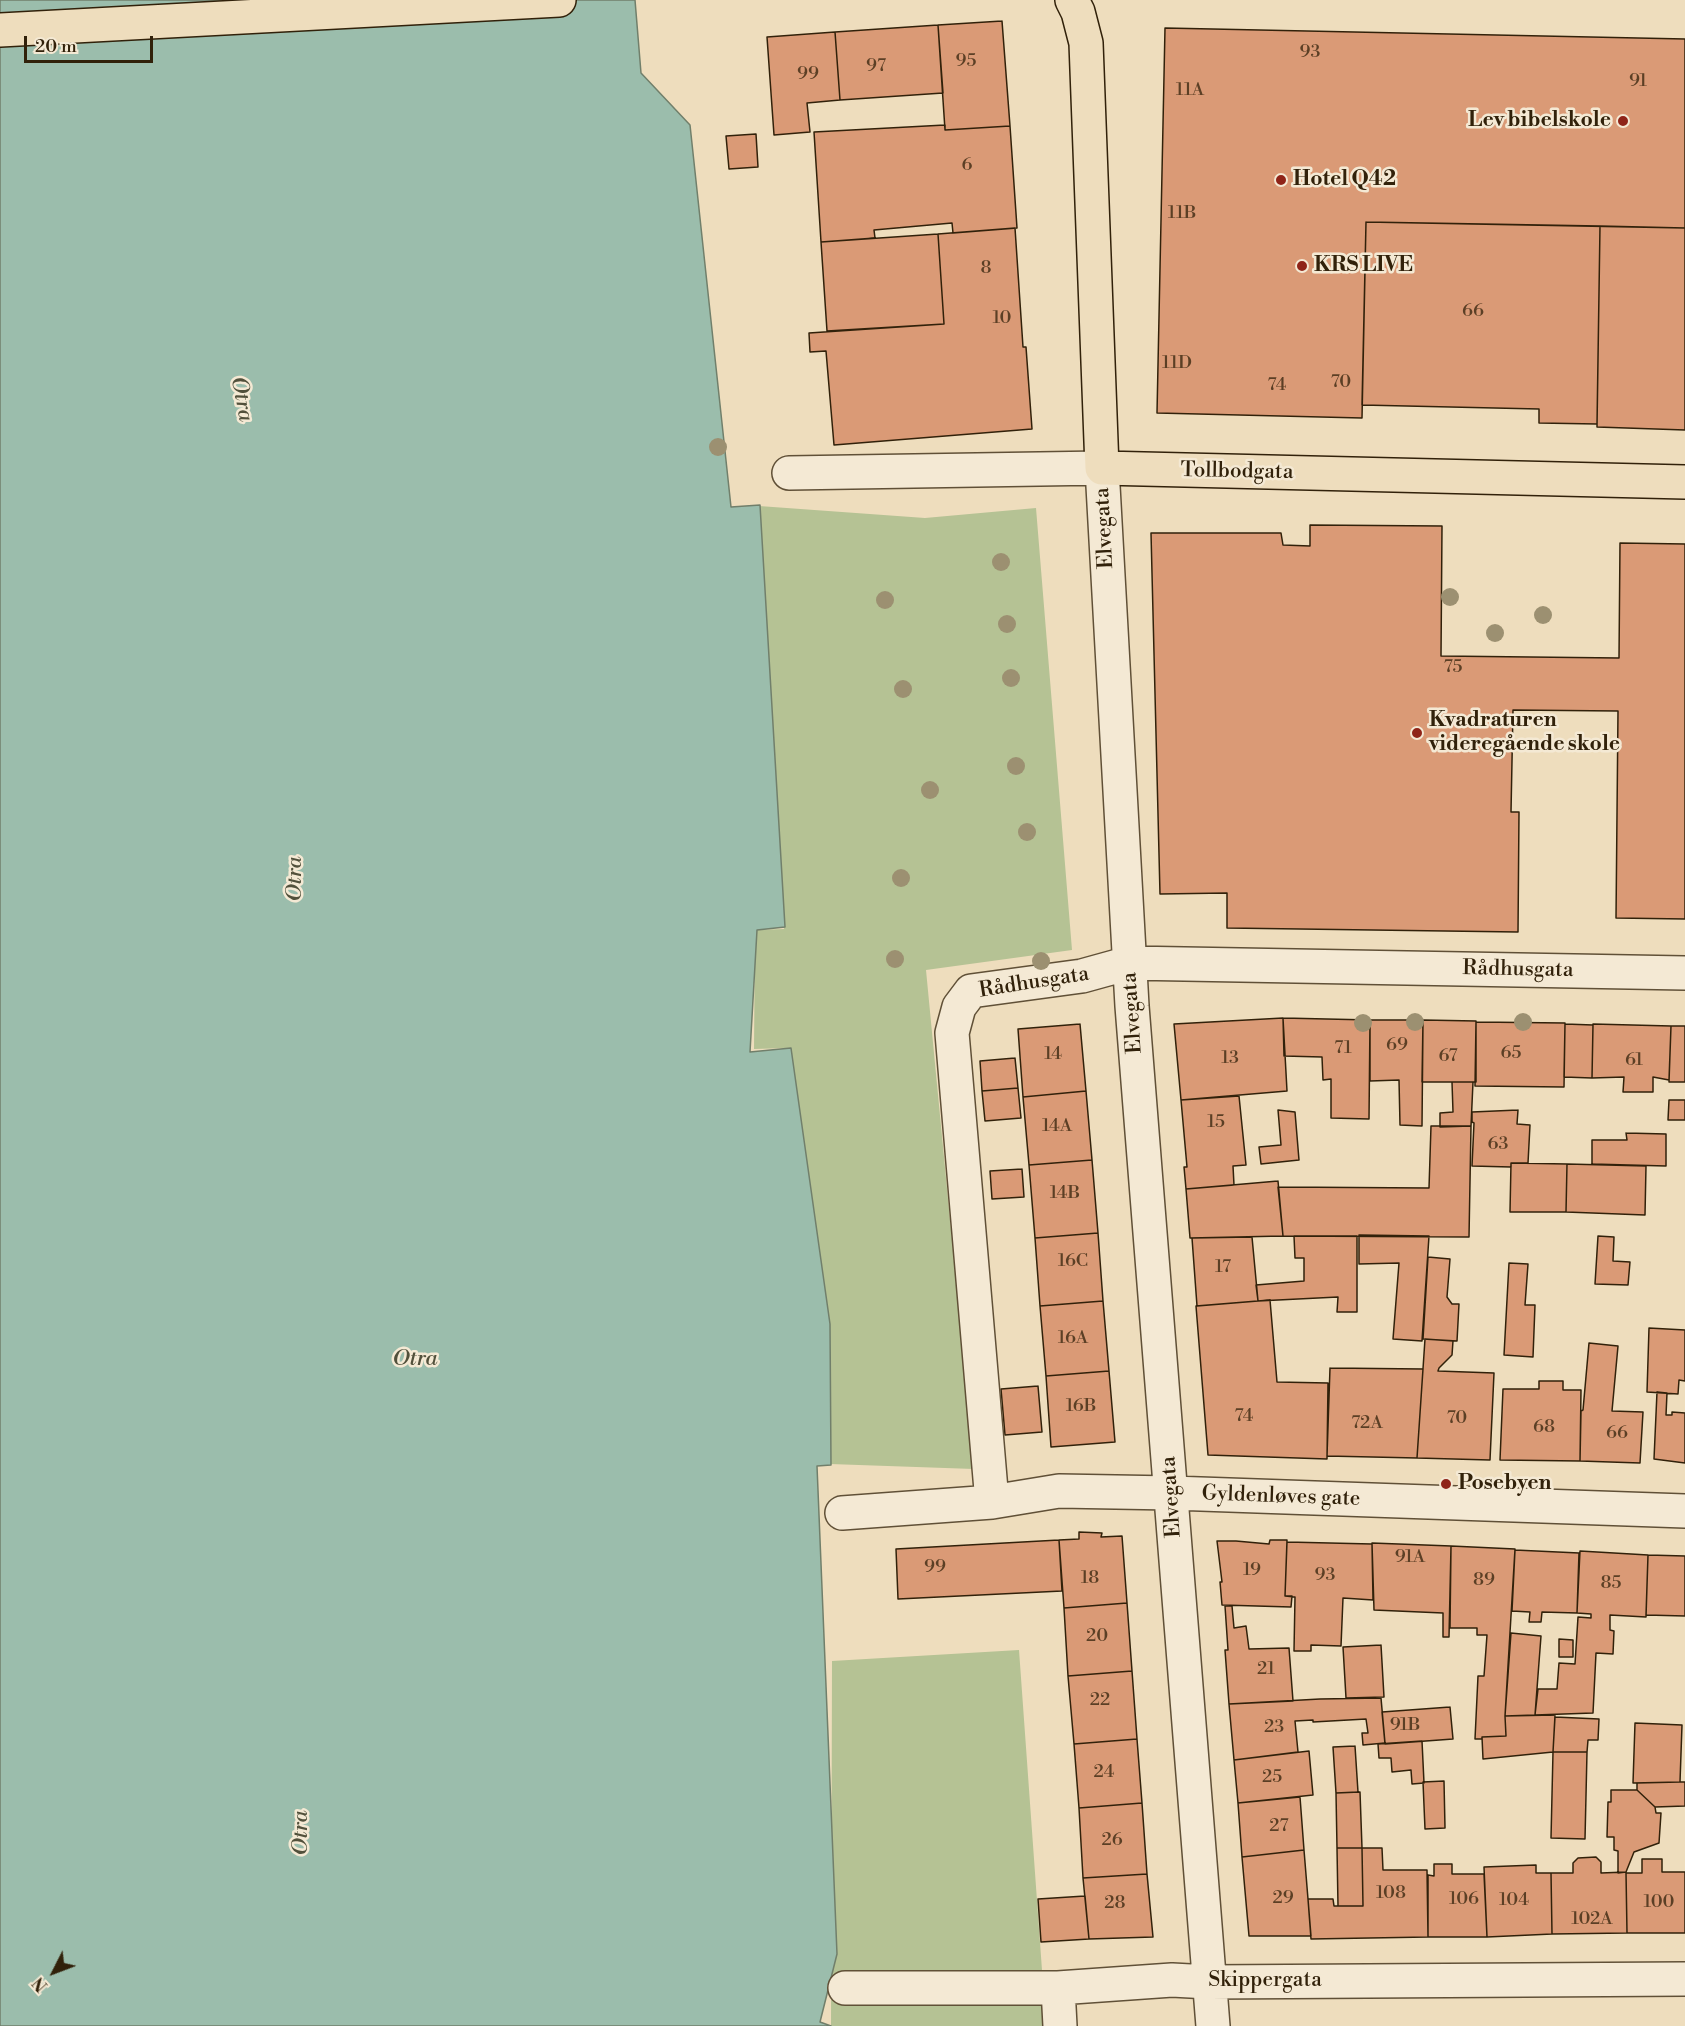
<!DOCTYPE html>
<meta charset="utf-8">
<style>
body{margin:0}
#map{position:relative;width:1685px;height:2026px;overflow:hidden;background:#eeddbd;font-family:"Libre Bodoni",serif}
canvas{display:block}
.north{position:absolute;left:24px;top:1942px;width:60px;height:60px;-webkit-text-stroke:4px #f4e9d4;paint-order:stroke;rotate:228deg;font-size:16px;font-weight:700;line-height:24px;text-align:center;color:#31210a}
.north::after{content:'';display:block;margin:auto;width:21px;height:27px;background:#31210a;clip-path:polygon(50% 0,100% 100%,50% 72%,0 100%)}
.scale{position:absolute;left:24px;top:36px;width:129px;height:27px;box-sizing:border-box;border:3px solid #31210a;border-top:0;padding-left:8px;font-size:18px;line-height:21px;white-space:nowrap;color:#31210a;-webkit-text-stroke:4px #f4e9d4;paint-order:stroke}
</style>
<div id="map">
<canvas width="1685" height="2026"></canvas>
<div class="north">N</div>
<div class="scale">20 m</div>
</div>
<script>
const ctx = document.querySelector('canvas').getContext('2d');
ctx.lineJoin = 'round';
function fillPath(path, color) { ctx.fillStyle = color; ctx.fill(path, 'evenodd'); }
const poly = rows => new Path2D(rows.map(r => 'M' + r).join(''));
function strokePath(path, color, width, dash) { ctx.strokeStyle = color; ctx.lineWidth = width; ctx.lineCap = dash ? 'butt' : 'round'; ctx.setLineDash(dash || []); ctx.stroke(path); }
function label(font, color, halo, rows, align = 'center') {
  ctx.font = font + ' "Libre Bodoni",serif'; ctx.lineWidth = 5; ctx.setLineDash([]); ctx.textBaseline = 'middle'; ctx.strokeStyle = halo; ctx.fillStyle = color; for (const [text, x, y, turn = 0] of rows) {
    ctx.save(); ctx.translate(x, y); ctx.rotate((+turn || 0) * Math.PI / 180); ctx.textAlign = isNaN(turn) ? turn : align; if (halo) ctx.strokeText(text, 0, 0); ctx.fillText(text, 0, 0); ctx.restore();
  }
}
const green = poly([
 [759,506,925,518,1036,508,1072,950,926,970,974,1469,830,1464,789,1048,754,1049,755,930,784,929],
 [1019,1650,1046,2026,831,2026,832,1661]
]);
const water = poly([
 [0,0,635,0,641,73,690,125,731,507,760,505,785,927,757,930,750,1052,791,1048,830,1324,831,1465,817,1466,837,1954,820,2022,831,2026,0,2026,0,0]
]);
const building = poly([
 [1002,21,1010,126,945,130,938,25,1002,21],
 [938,25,943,93,840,100,835,32,938,25],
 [1165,28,1685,39,1685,228,1366,222,1362,418,1157,413,1165,28],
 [835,32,840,100,807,103,810,132,774,135,767,37,835,32],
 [945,125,945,130,1010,126,1017,228,953,233,952,223,874,230,875,238,821,242,814,132,945,125],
 [756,134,758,167,729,169,726,136,756,134],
 [1366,222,1600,226,1597,424,1539,423,1539,409,1362,405,1366,222],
 [1600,226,1685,228,1685,430,1597,427,1600,226],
 [1015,228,1023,347,1026,347,1032,429,834,445,826,351,810,352,809,333,944,324,938,234,1015,228],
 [938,234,944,324,827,331,821,242,938,234],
 [1310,525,1442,526,1441,656,1619,658,1620,543,1685,544,1685,919,1616,918,1618,711,1513,710,1511,812,1519,812,1518,932,1227,928,1227,893,1160,894,1151,533,1281,533,1283,545,1310,546,1310,525],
 [1283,1018,1287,1091,1181,1100,1174,1024,1283,1018],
 [1283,1018,1370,1020,1369,1119,1331,1118,1331,1079,1323,1080,1322,1057,1284,1056,1283,1018],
 [1370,1020,1423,1020,1422,1126,1400,1125,1399,1080,1370,1081,1370,1020],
 [1423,1020,1476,1021,1476,1082,1422,1082,1423,1020],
 [1476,1022,1565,1023,1564,1087,1475,1086,1476,1022],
 [1080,1024,1086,1091,1023,1097,1018,1029,1080,1024],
 [1565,1024,1593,1025,1592,1078,1564,1077,1565,1024],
 [1593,1024,1671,1026,1669,1080,1653,1077,1653,1092,1623,1092,1624,1077,1592,1078,1593,1024],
 [1671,1026,1685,1026,1685,1082,1669,1082,1671,1026],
 [1015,1058,1018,1088,982,1091,980,1061,1015,1058],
 [1452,1082,1473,1082,1471,1126,1440,1127,1440,1113,1453,1112,1452,1082],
 [1018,1088,1021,1118,985,1121,982,1091,1018,1088],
 [1086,1091,1092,1160,1029,1165,1023,1097,1086,1091],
 [1239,1096,1246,1165,1233,1166,1234,1185,1186,1189,1184,1167,1187,1167,1181,1100,1239,1096],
 [1669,1100,1685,1100,1685,1120,1668,1120,1669,1100],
 [1278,1110,1295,1112,1299,1160,1261,1164,1259,1147,1281,1145,1278,1110],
 [1518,1110,1517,1124,1530,1125,1528,1163,1511,1163,1511,1167,1472,1166,1474,1123,1472,1122,1472,1112,1518,1110],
 [1431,1126,1471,1126,1469,1237,1283,1236,1278,1187,1429,1188,1431,1126],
 [1626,1133,1666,1134,1666,1166,1592,1164,1592,1140,1627,1140,1626,1133],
 [1092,1160,1098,1233,1035,1238,1029,1165,1092,1160],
 [1511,1163,1567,1164,1566,1212,1510,1212,1511,1163],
 [1567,1164,1646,1166,1645,1215,1566,1212,1567,1164],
 [1022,1169,1024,1197,992,1199,990,1171,1022,1169],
 [1278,1181,1283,1236,1190,1238,1186,1189,1278,1181],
 [1098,1233,1103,1301,1040,1306,1035,1238,1098,1233],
 [1359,1235,1429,1236,1422,1341,1393,1339,1399,1263,1359,1264,1359,1235],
 [1294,1236,1357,1236,1357,1312,1337,1312,1338,1297,1258,1301,1256,1285,1304,1281,1304,1258,1295,1258,1294,1236],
 [1598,1236,1614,1237,1613,1261,1630,1262,1628,1285,1595,1284,1598,1236],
 [1252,1237,1258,1301,1197,1306,1192,1238,1252,1237],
 [1428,1257,1450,1259,1447,1297,1452,1304,1459,1304,1457,1341,1423,1339,1428,1257],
 [1509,1263,1528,1264,1525,1305,1535,1305,1533,1357,1504,1355,1509,1263],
 [1270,1300,1277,1382,1328,1383,1327,1459,1208,1455,1196,1306,1270,1300],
 [1103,1301,1109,1371,1046,1376,1040,1306,1103,1301],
 [1649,1328,1685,1330,1685,1381,1679,1380,1678,1394,1647,1392,1649,1328],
 [1425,1339,1453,1341,1452,1355,1439,1368,1438,1371,1494,1373,1490,1460,1417,1458,1425,1339],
 [1589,1343,1618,1346,1612,1411,1643,1412,1640,1463,1580,1461,1581,1411,1583,1410,1589,1343],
 [1330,1368,1423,1369,1417,1458,1327,1456,1330,1368],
 [1109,1371,1115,1442,1051,1447,1046,1376,1109,1371],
 [1539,1381,1563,1381,1563,1390,1581,1390,1580,1461,1500,1460,1503,1389,1539,1389,1539,1381],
 [1038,1386,1042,1432,1005,1435,1001,1389,1038,1386],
 [1657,1392,1667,1393,1666,1415,1672,1415,1672,1412,1685,1413,1685,1463,1654,1459,1657,1392],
 [1079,1532,1102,1533,1101,1537,1122,1536,1127,1603,1064,1608,1059,1540,1079,1539,1079,1532],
 [1059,1540,1062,1591,898,1599,896,1549,1059,1540],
 [1270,1540,1287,1540,1285,1596,1292,1596,1291,1607,1222,1605,1220,1582,1222,1582,1217,1541,1236,1541,1269,1544,1270,1540],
 [1287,1542,1372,1544,1373,1600,1343,1598,1341,1646,1311,1645,1311,1651,1294,1651,1295,1597,1285,1596,1287,1542],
 [1372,1543,1451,1546,1449,1637,1443,1637,1443,1613,1374,1610,1372,1543],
 [1451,1546,1515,1549,1505,1716,1506,1736,1482,1737,1482,1739,1475,1739,1478,1676,1484,1676,1487,1635,1477,1635,1477,1628,1450,1628,1451,1546],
 [1515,1550,1579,1553,1577,1613,1542,1612,1541,1622,1529,1622,1530,1612,1512,1611,1515,1550],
 [1580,1551,1648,1555,1646,1617,1610,1615,1610,1630,1614,1631,1613,1654,1596,1653,1593,1713,1535,1715,1538,1689,1557,1689,1559,1663,1575,1664,1578,1617,1591,1618,1591,1614,1577,1613,1580,1551],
 [1648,1555,1685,1556,1685,1616,1646,1615,1648,1555],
 [1127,1603,1132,1671,1068,1676,1064,1608,1127,1603],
 [1225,1606,1232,1606,1234,1628,1246,1626,1249,1649,1289,1648,1293,1701,1229,1704,1225,1650,1228,1650,1225,1606],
 [1511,1633,1541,1636,1535,1715,1505,1716,1511,1633],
 [1559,1639,1573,1640,1573,1657,1559,1657,1559,1639],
 [1381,1645,1384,1697,1346,1698,1343,1647,1381,1645],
 [1132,1671,1137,1739,1074,1744,1068,1676,1132,1671],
 [1381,1698,1385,1743,1363,1745,1362,1733,1368,1733,1366,1719,1313,1722,1313,1720,1295,1721,1298,1752,1234,1760,1229,1704,1320,1699,1381,1698],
 [1450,1707,1453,1739,1385,1744,1382,1712,1450,1707],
 [1555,1715,1553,1752,1483,1759,1482,1737,1506,1736,1505,1716,1555,1715],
 [1555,1717,1599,1719,1598,1740,1588,1740,1587,1752,1553,1752,1555,1717],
 [1635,1723,1682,1725,1680,1782,1633,1783,1635,1723],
 [1137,1739,1142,1803,1079,1808,1074,1744,1137,1739],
 [1422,1741,1424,1783,1412,1784,1411,1770,1392,1772,1391,1758,1379,1758,1378,1744,1422,1741],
 [1355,1746,1358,1792,1336,1793,1333,1747,1355,1746],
 [1309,1751,1313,1795,1238,1803,1234,1760,1309,1751],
 [1553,1752,1587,1752,1585,1839,1551,1838,1553,1752],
 [1444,1781,1445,1828,1425,1829,1423,1782,1444,1781],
 [1680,1782,1685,1782,1685,1806,1655,1807,1637,1790,1637,1783,1680,1782],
 [1611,1790,1637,1790,1655,1807,1656,1813,1661,1813,1659,1843,1634,1852,1626,1872,1618,1873,1618,1851,1614,1850,1614,1837,1607,1837,1608,1802,1611,1802,1611,1790],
 [1360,1792,1362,1848,1337,1848,1336,1793,1360,1792],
 [1300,1797,1304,1850,1242,1857,1238,1803,1300,1797],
 [1142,1803,1147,1874,1083,1878,1079,1808,1142,1803],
 [1337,1848,1362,1848,1363,1906,1338,1906,1337,1848],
 [1362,1848,1382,1848,1383,1870,1427,1870,1428,1937,1311,1939,1308,1899,1333,1899,1334,1906,1363,1906,1362,1848],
 [1304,1850,1311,1936,1249,1936,1242,1857,1304,1850],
 [1596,1857,1601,1862,1601,1873,1626,1872,1627,1933,1552,1934,1551,1873,1573,1873,1573,1863,1578,1858,1596,1857],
 [1642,1859,1662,1859,1662,1872,1685,1872,1685,1933,1627,1933,1626,1873,1642,1873,1642,1859],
 [1434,1864,1452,1864,1452,1874,1484,1874,1487,1937,1428,1937,1428,1875,1434,1876,1434,1864],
 [1536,1865,1536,1873,1551,1873,1552,1934,1487,1937,1484,1867,1536,1865],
 [1147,1874,1153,1937,1089,1939,1083,1878,1147,1874],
 [1085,1896,1089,1939,1041,1942,1038,1899,1085,1896]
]);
const minor = poly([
 [789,473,1102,468,1132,1006,1213,2026],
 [992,1502,952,1033,959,1007,971,991,1082,976,1129,963,1685,973],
 [842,1513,992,1502,1059,1491,1172,1493,1685,1511],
 [845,1988,1058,1988,1172,1980,1209,1982,1685,1979],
 [1058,1988,1060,2026]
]);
const major = poly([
 [1072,0,1078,12,1086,43,1102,468,1685,482],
 [0,30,559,0]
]);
const trees = [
 [718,447],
 [1001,562],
 [1450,597],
 [885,600],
 [1543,615],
 [1007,624],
 [1495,633],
 [1011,678],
 [903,689],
 [1016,766],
 [930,790],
 [1027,832],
 [901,878],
 [895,959],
 [1041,961],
 [1415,1022],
 [1523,1022],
 [1363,1023]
];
const markers = [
 [1623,121,6,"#8f2418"],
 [1281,180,6,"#8f2418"],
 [1302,266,6,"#8f2418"],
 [1417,733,6,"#8f2418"],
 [1446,1484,6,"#8f2418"]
];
const numberNames = [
 ["93",1310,53],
 ["95",966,62],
 ["97",876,67],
 ["99",808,75],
 ["91",1638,82],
 ["11A",1190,91],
 ["6",967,166],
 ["11B",1182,214],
 ["8",986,269],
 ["66",1473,312],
 ["10",1002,319],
 ["11D",1177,364],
 ["70",1341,383],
 ["74",1277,386],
 ["75",1453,668],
 ["69",1397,1046],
 ["71",1343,1049],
 ["65",1511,1054],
 ["14",1053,1055],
 ["67",1448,1057],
 ["13",1230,1059],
 ["61",1634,1061],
 ["15",1216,1123],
 ["14A",1057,1127],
 ["63",1498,1145],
 ["14B",1065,1194],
 ["16C",1073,1262],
 ["17",1223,1268],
 ["16A",1073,1339],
 ["16B",1081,1407],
 ["74",1244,1417],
 ["70",1457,1419],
 ["72A",1367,1424],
 ["68",1544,1428],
 ["66",1617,1434],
 ["91A",1410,1558],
 ["99",935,1568],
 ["19",1252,1571],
 ["93",1325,1576],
 ["18",1090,1579],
 ["89",1484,1581],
 ["85",1611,1584],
 ["20",1097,1637],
 ["21",1266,1670],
 ["22",1100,1701],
 ["91B",1405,1726],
 ["23",1274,1728],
 ["24",1104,1773],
 ["25",1272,1778],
 ["27",1279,1827],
 ["26",1112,1841],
 ["108",1391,1894],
 ["29",1283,1899],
 ["106",1464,1900],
 ["104",1514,1901],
 ["100",1659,1903],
 ["28",1115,1904],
 ["102A",1592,1920]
];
const poiNames = [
 ["Lev bibelskole",1611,121,"right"],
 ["Hotel Q42",1293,180],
 ["KRS LIVE",1314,266],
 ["Kvadraturen",1429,721],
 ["videregående skole",1429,745],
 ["Posebyen",1458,1484]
];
const streetNames = [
 ["Tollbodgata",1237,472,1],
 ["Elvegata",1105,528,-93],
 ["Rådhusgata",1518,970,1],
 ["Rådhusgata",1034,983,-9],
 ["Elvegata",1133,1013,-94],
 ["Elvegata",1172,1497,-94],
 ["Gyldenløves gate",1281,1497,2],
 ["Skippergata",1265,1981]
];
const waterNames = [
 ["Otra",241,399,79],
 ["Otra",296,879,-90],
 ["Otra",415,1360],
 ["Otra",302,1833,-90]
];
fillPath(green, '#b5c294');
fillPath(water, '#9bbdac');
strokePath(water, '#717f6b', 1.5);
fillPath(building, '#da9a76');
strokePath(building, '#31210a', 1.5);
strokePath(minor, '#605037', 36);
strokePath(major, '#31210a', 36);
strokePath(minor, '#f4e9d4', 33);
strokePath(major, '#eeddbd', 33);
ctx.fillStyle = '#9c9071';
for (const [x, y] of trees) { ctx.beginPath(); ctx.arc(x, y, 9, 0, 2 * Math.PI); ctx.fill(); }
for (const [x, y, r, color] of markers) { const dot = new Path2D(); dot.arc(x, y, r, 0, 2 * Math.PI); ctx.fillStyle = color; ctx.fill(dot); strokePath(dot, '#f4e9d4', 2); }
label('18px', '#5b3f25', null, numberNames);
label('bold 21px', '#31210a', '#f4e9d4', poiNames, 'left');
label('21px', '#31210a', '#f4e9d4', streetNames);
label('italic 22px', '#51503b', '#f4e9d4', waterNames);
</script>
